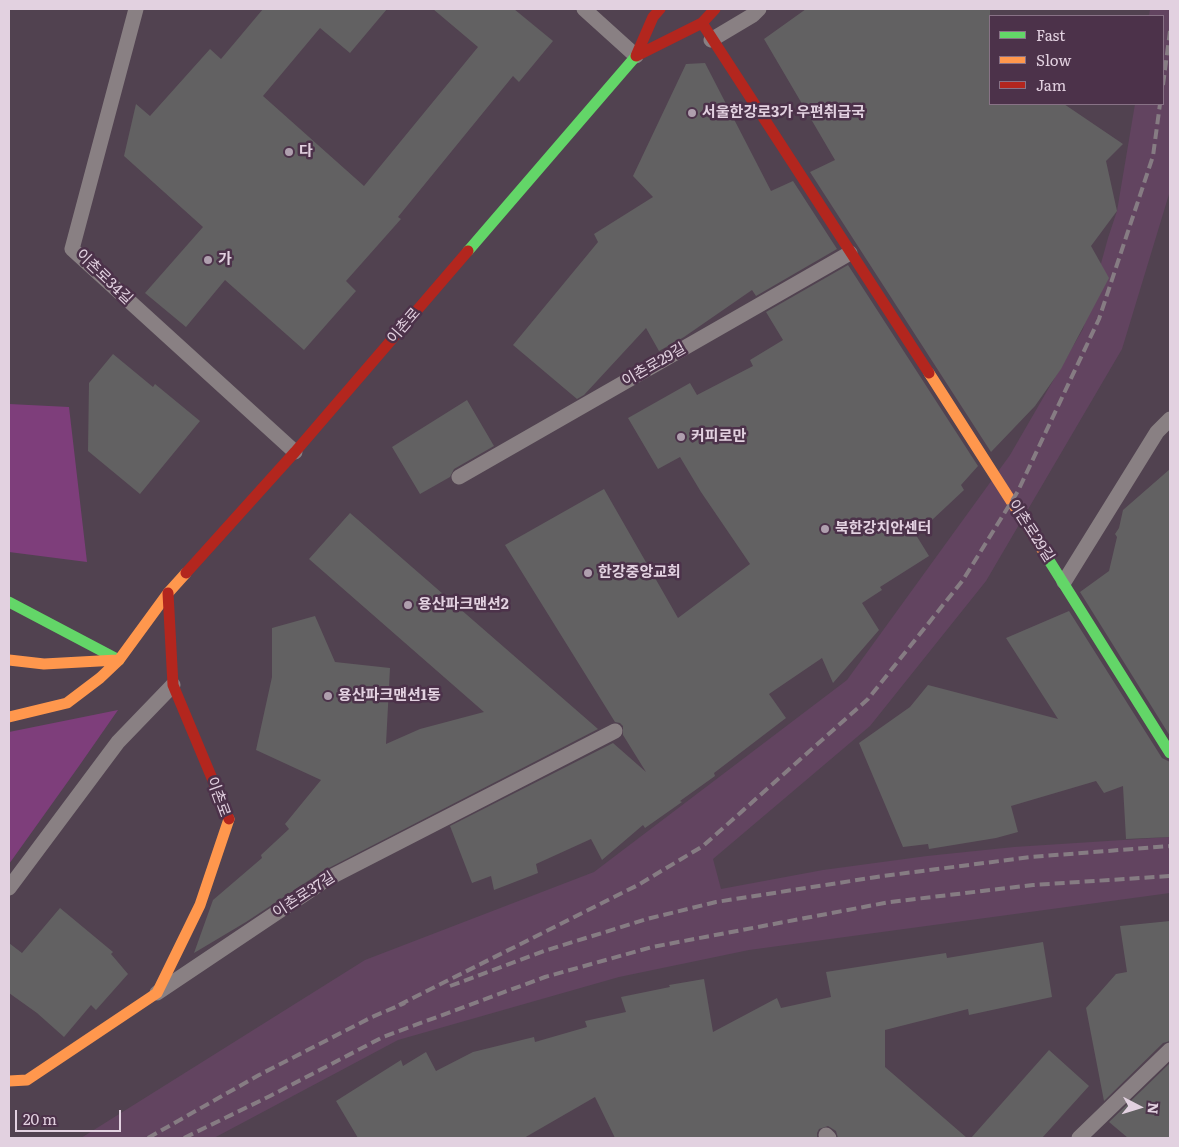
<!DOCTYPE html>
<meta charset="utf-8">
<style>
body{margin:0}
#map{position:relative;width:1179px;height:1147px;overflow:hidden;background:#514250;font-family:Literata,serif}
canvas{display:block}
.frame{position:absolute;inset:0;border:10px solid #e2d1e0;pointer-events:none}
.legend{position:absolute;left:989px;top:15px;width:175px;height:90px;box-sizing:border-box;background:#4c324a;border:1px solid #887286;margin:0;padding:6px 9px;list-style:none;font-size:15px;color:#e2d1e0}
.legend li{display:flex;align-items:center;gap:10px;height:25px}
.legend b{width:25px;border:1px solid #887286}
.north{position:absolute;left:1114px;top:1082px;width:50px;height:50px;-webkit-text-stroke:4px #4c324a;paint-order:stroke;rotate:95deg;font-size:14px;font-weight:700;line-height:20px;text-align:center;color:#e2d1e0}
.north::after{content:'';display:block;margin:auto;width:18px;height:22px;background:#e2d1e0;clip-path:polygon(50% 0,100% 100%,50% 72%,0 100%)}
.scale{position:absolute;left:15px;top:1110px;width:106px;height:22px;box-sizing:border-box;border:2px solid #e2d1e0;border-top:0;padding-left:6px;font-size:15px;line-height:18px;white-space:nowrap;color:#e2d1e0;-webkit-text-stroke:4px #4c324a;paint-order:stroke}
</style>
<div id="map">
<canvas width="1179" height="1147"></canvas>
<div class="frame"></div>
<ul class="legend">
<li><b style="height:6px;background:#63d668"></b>Fast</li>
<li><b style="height:6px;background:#ff974d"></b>Slow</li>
<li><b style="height:6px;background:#b3261e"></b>Jam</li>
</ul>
<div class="north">N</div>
<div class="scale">20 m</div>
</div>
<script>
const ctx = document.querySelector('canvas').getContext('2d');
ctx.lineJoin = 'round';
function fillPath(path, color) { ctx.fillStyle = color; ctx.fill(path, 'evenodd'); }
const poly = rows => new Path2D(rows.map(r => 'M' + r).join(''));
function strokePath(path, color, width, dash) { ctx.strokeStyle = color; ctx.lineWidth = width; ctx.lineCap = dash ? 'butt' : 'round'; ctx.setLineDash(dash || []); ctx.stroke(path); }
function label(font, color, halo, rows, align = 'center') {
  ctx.font = font + ' Literata,"Noto Sans KR",serif'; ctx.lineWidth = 5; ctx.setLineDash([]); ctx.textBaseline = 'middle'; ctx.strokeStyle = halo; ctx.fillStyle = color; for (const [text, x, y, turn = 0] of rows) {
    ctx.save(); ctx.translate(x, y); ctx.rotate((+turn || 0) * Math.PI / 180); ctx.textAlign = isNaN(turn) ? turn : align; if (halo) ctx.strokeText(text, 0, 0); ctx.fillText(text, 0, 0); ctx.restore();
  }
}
const built = poly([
 [1150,9,1170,9,1170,191,1122,349,986,581,870,726,713,859,721,889,823,870,927,856,1014,847,1170,837,1170,893,749,950,619,977,398,1040,214,1138,81,1138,365,960,594,872,847,680,1010,455,1083,329,1108,238,1117,211,1135,104,1163,104,1163,16,1149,16]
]);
const green = poly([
 [9,404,69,407,87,562,9,552],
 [118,710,79,766,9,864,9,732]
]);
const building = poly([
 [263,9,387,9,350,53,320,28,263,96,364,186,478,47,433,9,514,9,553,41,519,82,513,76,398,217,401,219,346,281,356,291,304,350,225,280,186,327,145,293,203,227,124,156,136,104,150,116,210,49,221,59],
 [806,9,990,9,990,104,1064,104,1123,144,1106,161,1117,211,1091,246,1109,278,1061,369,1035,406,991,452,810,172,835,160,764,39],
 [705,63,771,191,793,181,837,249,756,296,752,290,684,337,659,351,646,328,584,395,577,399,513,345,598,242,594,234,653,197,633,176,686,64],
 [848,265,978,466,961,485,964,490,916,535,929,556,880,587,882,590,862,603,879,630,833,683,822,658,769,694,786,718,714,773,715,776,680,801,682,802,645,828,643,825,602,860,591,839,536,864,538,873,494,890,491,876,472,883,450,826,613,743,646,772,623,735,623,726,620,723,615,722,505,545,604,489,678,618,750,564,701,492,680,457,658,469,628,418,690,383,697,395,753,366,750,360,783,340,766,312],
 [113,354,153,387,155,384,200,421,140,494,88,451,89,383],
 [467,400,494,446,454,469,450,477,420,494,392,447],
 [1170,469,1170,736,1080,592,1109,571,1117,537,1115,534,1119,528,1123,510],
 [350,513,598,729,323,871,246,922,194,953,213,900,262,858,261,855,289,829,285,824,321,780,256,750,272,677,272,628,315,616,335,662,390,668,386,744,420,729,484,712,309,559],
 [1069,611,1162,758,1170,762,1170,837,1126,839,1123,786,1104,793,1096,781,1011,806,1018,832,996,838,929,849,928,844,903,847,859,743,910,707,928,685,1058,719,1006,638],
 [60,908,113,952,111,954,128,974,96,1010,91,1005,64,1037,37,1013,9,993,9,943,22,953],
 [1170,921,1170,1041,1163,1043,1104,1101,1086,1008,1116,974,1127,972,1120,926],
 [1043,942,1052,997,969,1015,968,1009,885,1030,885,1067,967,1138,838,1138,836,1131,828,1126,819,1129,817,1133,817,1138,615,1138,595,1097,524,1138,358,1138,336,1101,401,1060,403,1066,426,1052,436,1071,473,1052,534,1037,535,1042,587,1027,585,1021,626,1012,621,997,670,987,669,985,704,979,713,1032,777,998,781,1008,831,997,826,972,946,953,947,958],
 [1049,1050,1089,1086,1042,1138,971,1138],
 [1170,1063,1170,1138,1128,1138,1109,1122]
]);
const lane = poly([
 [157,993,327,879,615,731]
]);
const street = poly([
 [136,9,72,249,295,452],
 [584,9,636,56],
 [711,40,753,15,759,9],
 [459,477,850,253],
 [1064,582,1157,432,1170,419],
 [9,888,118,742,173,685],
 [826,1135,829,1138],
 [1079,1138,1170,1050]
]);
const fast = poly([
 [468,251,636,56],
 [1045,554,1170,753],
 [9,602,119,660]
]);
const slow = poly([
 [929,373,1045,554],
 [9,660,44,664,117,660],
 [9,717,67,703,100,678,119,660,168,593,186,573],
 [9,1081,27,1080,157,993,200,905,229,819]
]);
const jam = poly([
 [660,9,653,17,636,56,702,23,715,9],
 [702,23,929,373],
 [186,573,295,452,468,251],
 [168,593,173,685,229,819]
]);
const rail = poly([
 [1163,85,1170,31],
 [450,986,544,951,647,919,716,902,883,876,1031,857,1170,846],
 [399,1005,638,885,703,846,868,699,963,580,1018,491,1099,319,1153,156,1160,104],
 [148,1138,259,1075,372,1017,405,1003],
 [184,1138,270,1096,383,1037,545,977,652,947,890,902,1033,885,1170,876]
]);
const markers = [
 [692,113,5,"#af9fae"],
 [289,152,5,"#af9fae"],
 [208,260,5,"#af9fae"],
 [681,437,5,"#af9fae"],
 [825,529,5,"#af9fae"],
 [588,573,5,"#af9fae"],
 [408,605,5,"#af9fae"],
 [328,696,5,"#af9fae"]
];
const poiNames = [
 ["서울한강로3가 우편취급국",702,113],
 ["다",299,152],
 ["가",218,260],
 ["커피로만",691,437],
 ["북한강치안센터",835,529],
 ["한강중앙교회",598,573],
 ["용산파크맨션2",418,605],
 ["용산파크맨션1동",338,696]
];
const streetNames = [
 ["이촌로34길",104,277,44],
 ["이촌로",404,326,-49],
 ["이촌로29길",654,365,-30],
 ["이촌로29길",1031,531,57],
 ["이촌로",218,797,70],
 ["이촌로37길",304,895,-33]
];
fillPath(built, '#624460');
fillPath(green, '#7e3e7b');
fillPath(building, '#626162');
strokePath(lane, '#898083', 15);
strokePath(street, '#898083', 15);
strokePath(fast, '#63d668', 11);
strokePath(slow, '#ff974d', 11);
strokePath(jam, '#b3261e', 11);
strokePath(rail, '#867c83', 4, [10, 5]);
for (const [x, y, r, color] of markers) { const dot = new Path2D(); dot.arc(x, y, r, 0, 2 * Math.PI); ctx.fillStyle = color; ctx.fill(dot); strokePath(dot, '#4c324a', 2); }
label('bold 15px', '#e2d1e0', '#4c324a', poiNames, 'left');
label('15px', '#e2d1e0', '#4c324a', streetNames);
</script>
